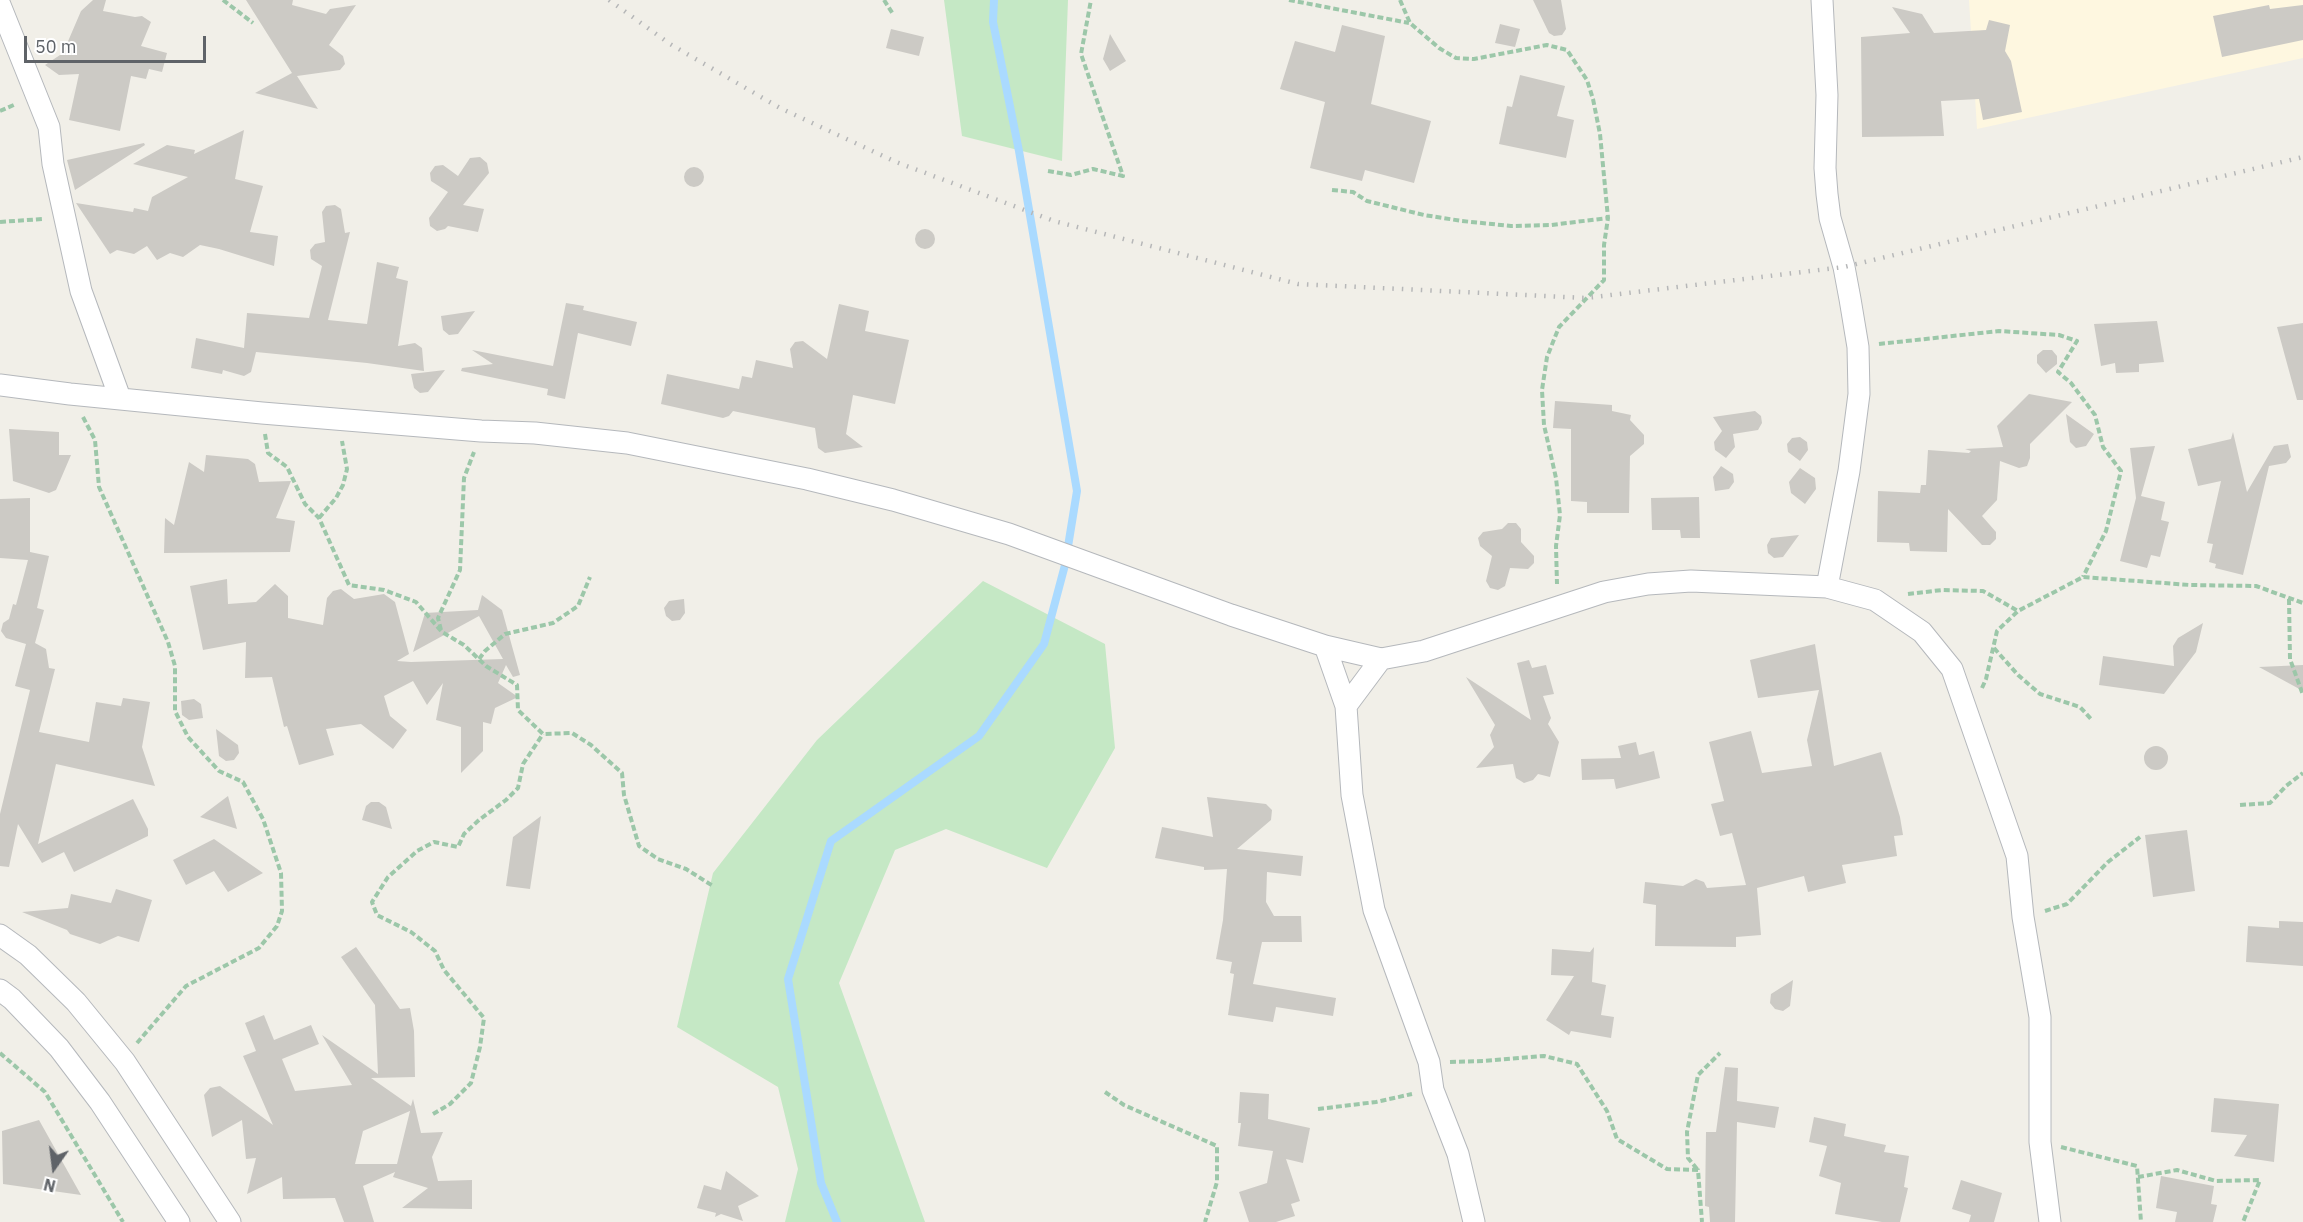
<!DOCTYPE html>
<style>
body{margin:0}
#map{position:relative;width:2303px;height:1222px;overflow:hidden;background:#f1efe8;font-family:"IBM Plex Sans",sans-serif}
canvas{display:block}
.north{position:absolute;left:24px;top:1138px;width:60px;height:60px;-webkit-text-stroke:4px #fff;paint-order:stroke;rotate:194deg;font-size:16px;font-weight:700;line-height:24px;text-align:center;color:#5f6368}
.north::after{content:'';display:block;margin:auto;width:21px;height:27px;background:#5f6368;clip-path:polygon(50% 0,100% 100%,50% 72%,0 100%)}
.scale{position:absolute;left:24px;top:36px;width:182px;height:27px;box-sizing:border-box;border:3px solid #5f6368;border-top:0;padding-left:8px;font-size:18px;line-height:21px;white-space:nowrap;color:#5f6368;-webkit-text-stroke:4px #fff;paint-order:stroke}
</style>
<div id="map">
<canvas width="2303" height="1222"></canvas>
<div class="north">N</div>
<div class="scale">50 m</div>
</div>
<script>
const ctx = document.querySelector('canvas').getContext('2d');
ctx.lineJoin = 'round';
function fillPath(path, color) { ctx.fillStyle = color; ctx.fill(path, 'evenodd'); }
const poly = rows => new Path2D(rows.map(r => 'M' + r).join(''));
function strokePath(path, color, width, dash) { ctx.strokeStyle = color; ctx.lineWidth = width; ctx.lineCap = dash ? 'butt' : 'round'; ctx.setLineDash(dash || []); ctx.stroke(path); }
const commercial = poly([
 [1969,0,2303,0,2303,58,1977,129]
]);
const green = poly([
 [944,0,1068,0,1062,161,962,136],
 [983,581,1105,644,1115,748,1047,868,946,829,895,850,839,983,925,1222,785,1222,798,1169,778,1087,677,1027,713,873,817,740]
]);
const stream = poly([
 [837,1222,821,1183,788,979,831,841,979,736,1044,644,1065,565,1077,491,1019,151,993,22,994,0]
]);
const building = poly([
 [93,0,106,0,103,11,135,17,142,16,151,22,141,46,167,53,162,72,149,69,146,79,131,76,120,131,69,120,79,74,59,75,45,65,63,53,81,11],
 [246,0,293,0,292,5,326,14,330,9,356,5,329,45,343,56,345,64,340,70,297,76,318,109,255,93,292,73],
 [1533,0,1561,0,1566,29,1562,35,1554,36,1549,33],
 [2269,5,2270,9,2303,5,2303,40,2222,57,2213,16],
 [1892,7,1922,14,1934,33,1986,30,1989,20,2010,25,2005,51,2011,61,2022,112,1983,120,1979,99,1941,101,1944,136,1862,137,1861,37,1910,33],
 [1500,24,1520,29,1515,47,1495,43],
 [1342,25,1385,36,1371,104,1431,121,1414,183,1365,170,1362,181,1310,168,1325,102,1280,89,1295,41,1335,52],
 [891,29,924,37,919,56,886,48],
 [1110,34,1126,61,1110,71,1103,59],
 [1520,75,1565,86,1557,116,1574,120,1566,158,1499,144,1507,106,1512,107],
 [244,130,235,179,263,186,250,232,278,236,274,266,219,249,200,245,183,257,170,253,157,260,147,246,134,254,117,250,110,254,76,203,133,212,134,208,148,211,152,197,188,177,133,164,167,145,195,150,194,154],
 [144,143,145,145,75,190,67,160],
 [480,157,487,163,489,173,463,205,484,209,478,232,448,226,445,229,437,231,430,226,429,218,448,192,431,181,430,173,435,166,443,165,458,176,470,158],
 '684 177a10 10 0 1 1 20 0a10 10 0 1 1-20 0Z',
 [335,205,341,209,345,233,350,232,328,320,367,324,377,262,399,267,396,278,408,281,398,346,415,343,422,348,424,371,367,363,256,352,251,372,244,376,223,370,222,374,191,368,196,338,244,348,247,313,309,318,322,266,311,259,310,250,315,244,325,242,322,212,326,206],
 '915 239a10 10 0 1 1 20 0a10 10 0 1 1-20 0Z',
 [566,303,584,306,583,310,637,322,631,346,578,333,565,399,547,395,548,389,461,371,462,368,493,364,472,350,553,366],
 [839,304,869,311,865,331,909,340,895,404,853,395,846,434,863,447,825,453,818,448,815,428,733,411,729,416,723,418,661,404,667,374,739,389,742,376,752,378,756,360,793,368,790,349,795,342,803,341,827,359],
 [475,311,458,334,449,335,443,330,441,316],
 [2157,321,2164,362,2139,364,2139,372,2116,373,2115,363,2101,366,2094,324],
 [2303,323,2303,400,2297,400,2277,327],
 [2043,350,2052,350,2057,356,2057,364,2046,373,2037,363,2037,355],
 [445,370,428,392,420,393,414,388,411,374],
 [2029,394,2072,402,2030,444,2030,458,2027,466,2019,468,2000,461,1997,500,1982,516,1996,532,1996,539,1990,545,1982,545,1948,509,1947,552,1910,551,1909,543,1877,542,1878,491,1920,493,1921,485,1926,485,1928,450,1969,453,1971,451,1965,449,2003,447,1997,426],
 [1555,401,1612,405,1612,411,1631,415,1630,420,1644,435,1644,444,1630,456,1629,513,1587,513,1587,502,1571,501,1571,429,1553,428],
 [1755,411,1761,416,1762,423,1758,430,1733,434,1735,447,1726,458,1715,450,1714,442,1722,431,1713,417],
 [2066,414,2094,434,2086,446,2076,448,2070,442],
 [9,429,59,432,59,455,71,455,56,490,49,493,13,481],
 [2233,432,2247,492,2274,446,2288,444,2291,457,2286,463,2269,466,2243,575,2215,568,2216,564,2209,562,2213,544,2207,543,2221,481,2198,486,2188,449,2231,439],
 [1800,437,1807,442,1808,450,1800,461,1788,452,1787,444,1792,438],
 [2155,446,2141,496,2165,502,2161,520,2169,522,2160,557,2151,555,2147,568,2120,561,2136,498,2130,448],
 [206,455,248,459,255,464,259,482,291,481,276,518,295,521,290,552,164,553,165,518,174,525,189,462,204,472],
 [1721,466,1733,474,1734,482,1729,489,1715,491,1713,477],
 [1800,468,1815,478,1816,489,1805,504,1791,493,1789,482],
 [1699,497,1700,538,1681,538,1680,530,1652,530,1651,498],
 [30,498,30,552,49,556,37,608,44,610,35,643,46,649,49,668,55,669,39,732,89,742,96,702,121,706,123,698,150,702,142,747,155,786,56,764,38,844,133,799,148,829,148,836,74,872,64,852,42,863,18,824,9,867,0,866,0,814,30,690,15,686,26,644,6,638,1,631,3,623,9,619,13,604,16,605,28,560,0,558,0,499],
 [1508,523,1516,523,1521,529,1521,542,1534,556,1534,563,1528,569,1510,568,1505,586,1498,590,1490,588,1486,581,1492,556,1480,546,1478,538,1483,532,1502,529],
 [1799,535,1783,557,1774,558,1768,553,1767,545,1771,538],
 [227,579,228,604,256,602,275,584,288,596,288,618,323,625,327,598,333,591,341,589,354,599,384,594,395,602,409,654,397,661,411,662,503,659,479,616,413,652,425,613,478,610,482,595,502,610,520,675,513,677,506,665,498,683,518,697,495,708,491,724,483,722,483,751,461,773,461,727,436,720,443,683,427,705,413,681,384,696,390,716,407,730,393,749,361,724,326,729,334,755,299,765,287,726,284,727,272,677,245,678,246,642,203,650,190,586],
 [684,599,685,613,680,620,672,621,666,616,664,608,669,601],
 [2203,623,2196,652,2164,694,2099,685,2103,656,2174,666,2173,646,2178,638],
 [1815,644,1834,766,1881,752,1900,817,1903,835,1894,836,1897,856,1842,865,1846,883,1808,892,1804,876,1757,888,1761,935,1736,937,1736,947,1655,946,1656,905,1643,903,1645,882,1683,886,1696,879,1704,882,1707,888,1746,885,1732,833,1720,836,1711,804,1724,801,1709,742,1751,731,1762,773,1812,766,1807,740,1819,690,1758,698,1750,660],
 [1529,660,1532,668,1546,665,1554,694,1543,696,1551,718,1548,724,1559,742,1550,777,1538,774,1533,780,1524,783,1516,778,1513,764,1476,768,1494,747,1490,735,1495,725,1466,677,1531,720,1517,663],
 [2303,665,2303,691,2259,667],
 [194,699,201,704,203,718,189,720,182,715,181,701],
 [216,729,238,745,239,753,234,760,226,761,219,756],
 [1636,742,1639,755,1654,751,1660,778,1616,789,1614,779,1582,780,1581,759,1621,758,1618,746],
 '2144 758a12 12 0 1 1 24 0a12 12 0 1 1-24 0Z',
 [228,796,237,829,200,817],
 [1207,797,1266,804,1272,810,1271,820,1237,849,1303,856,1301,876,1267,872,1266,902,1274,916,1301,916,1302,942,1262,942,1253,984,1336,998,1333,1016,1276,1007,1273,1022,1228,1015,1234,974,1230,973,1232,962,1216,959,1223,920,1227,869,1204,870,1204,867,1155,858,1162,827,1213,837],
 [371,802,379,802,386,807,392,829,362,820,366,806],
 [541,816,530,889,506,886,513,837],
 [2187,830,2195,891,2153,897,2145,835],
 [214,839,263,873,228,892,214,871,186,885,173,860],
 [116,889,152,900,139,942,118,936,100,944,70,934,67,930,22,912,68,908,71,894,111,903],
 [2279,921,2303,922,2303,966,2246,962,2248,926,2279,928],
 [356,947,400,1009,410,1008,414,1031,415,1077,371,1078,411,1106,413,1099,421,1133,443,1132,432,1157,438,1181,472,1180,472,1209,402,1208,428,1188,393,1177,395,1172,363,1186,374,1222,344,1222,335,1198,283,1199,282,1177,247,1194,256,1158,246,1159,242,1120,212,1137,204,1095,210,1088,220,1086,273,1125,243,1056,256,1051,245,1023,264,1015,274,1040,311,1025,319,1044,282,1059,295,1091,352,1085,322,1035,378,1074,375,1005,341,957],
 [410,1111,397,1164,355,1164,363,1131],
 [1594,947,1592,982,1606,985,1601,1015,1614,1017,1611,1038,1571,1031,1569,1035,1546,1020,1574,976,1551,975,1552,949,1590,952],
 [1793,980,1790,1006,1783,1011,1775,1009,1770,1003,1771,994],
 [1725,1067,1738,1068,1737,1101,1779,1107,1775,1128,1737,1122,1735,1222,1710,1222,1709,1207,1705,1206,1706,1132,1716,1132],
 [1240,1092,1269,1094,1268,1119,1310,1128,1303,1163,1286,1159,1300,1201,1291,1204,1295,1216,1276,1222,1249,1222,1239,1192,1267,1183,1273,1151,1238,1146,1241,1123,1238,1123],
 [2214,1098,2279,1104,2274,1162,2234,1156,2247,1135,2211,1132],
 [1814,1117,1846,1124,1844,1136,1886,1145,1884,1152,1909,1156,1904,1187,1908,1188,1900,1222,1882,1222,1835,1214,1841,1183,1819,1176,1827,1146,1809,1142],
 [39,1120,81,1195,3,1184,2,1131],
 [726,1171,759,1196,738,1206,743,1221,721,1214,715,1217,716,1213,697,1208,704,1185,721,1190],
 [2161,1176,2214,1186,2211,1204,2217,1205,2213,1222,2175,1222,2177,1212,2156,1208],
 [1961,1180,2002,1193,1994,1222,1969,1222,1971,1215,1952,1209]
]);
const path = poly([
 [223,0,253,23],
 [884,0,893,14],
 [1289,0,1409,23],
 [1400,0,1410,23,1439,48,1456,58,1474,59,1547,45,1567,50,1587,80,1593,99,1600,134,1608,218,1604,245,1604,280,1559,327,1547,357,1542,390,1544,425,1556,478,1560,515,1556,546,1557,584],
 [0,111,16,104],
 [1048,171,1071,175,1093,169,1123,176,1081,54,1091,0],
 [1332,190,1353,192,1367,201,1424,215,1462,221,1511,226,1551,225,1608,218],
 [0,222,42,219],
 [1879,344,1999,331,2059,335,2077,341,2058,372,2071,383,2095,415,2103,447,2121,471,2106,531,2083,577],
 [83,417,95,440,99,487,168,642,175,666,175,711,188,737,219,771,243,782,263,819,281,873,282,911,277,926,259,948,186,986,137,1043],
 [265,434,268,453,287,467,305,504,319,518,349,585,384,590,416,602,442,632,464,645,486,666,517,685,518,710,543,734,572,733,591,745,622,773,624,795,639,846,658,859,686,869,713,886],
 [319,518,336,498,343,485,347,469,342,441],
 [1908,594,1942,590,1983,591,2018,611],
 [2289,599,2290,659,2303,695],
 [441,630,438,618,460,570,464,478,474,452],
 [1994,648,2018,675,2040,694,2080,707,2091,719],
 [479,659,485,651,505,634,553,623,578,606,590,577],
 [1982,688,1986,679,1997,631,2018,611,2083,577,2190,585,2256,586,2303,603],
 [2240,805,2270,803,2286,786,2303,773],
 [2045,911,2067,904,2108,862,2140,837],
 [0,1053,45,1092,123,1222],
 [1450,1062,1484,1061,1544,1056,1577,1064,1607,1111,1617,1139,1667,1169,1698,1170,1702,1222],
 [1105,1092,1124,1105,1217,1146,1217,1182,1205,1222],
 [1318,1109,1376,1102,1412,1094],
 [433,1114,450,1104,471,1083,480,1047,484,1018,444,970,435,951,411,932,377,915,372,902,388,877,417,851,434,842,458,847,464,834,479,820,506,800,518,788,523,764,543,734],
 [2061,1147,2137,1166,2141,1222],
 [1697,1169,1688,1158,1687,1132,1698,1075,1720,1053],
 [2138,1177,2177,1170,2216,1181,2260,1180,2243,1222]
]);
const minor = poly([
 [1822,0,1827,95,1825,168,1827,194,1830,218,1844,267,1850,299,1858,347,1859,394,1849,471,1827,587],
 [0,5,49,127,53,164,81,291,120,398],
 [0,385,70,394,262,413,481,431,535,433,627,443,807,479,893,500,1009,534,1231,615,1325,646,1381,659,1424,651,1604,592,1648,584,1691,581,1827,587,1875,600,1922,632,1952,669,2017,856,2023,917,2040,1017,2040,1142,2050,1222],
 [1325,646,1346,706,1352,795,1374,910,1429,1062,1433,1090,1458,1154,1474,1222],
 [1346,706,1381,659],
 [0,935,28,955,76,1002,125,1062,230,1222],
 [0,990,12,999,59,1048,100,1102,179,1222]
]);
const rail = poly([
 [609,0,670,44,780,108,896,162,1054,221,1298,284,1586,298,1844,267,2303,157]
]);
fillPath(commercial, '#fef7e0');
fillPath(green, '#c5e8c5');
strokePath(stream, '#aadaff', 8);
fillPath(building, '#cccac5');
strokePath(minor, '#b5b8bc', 23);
strokePath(path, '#9cc7a9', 4, [6, 3]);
strokePath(minor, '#fff', 21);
strokePath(rail, '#b6b7b8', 4.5, [1.5, 8]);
</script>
